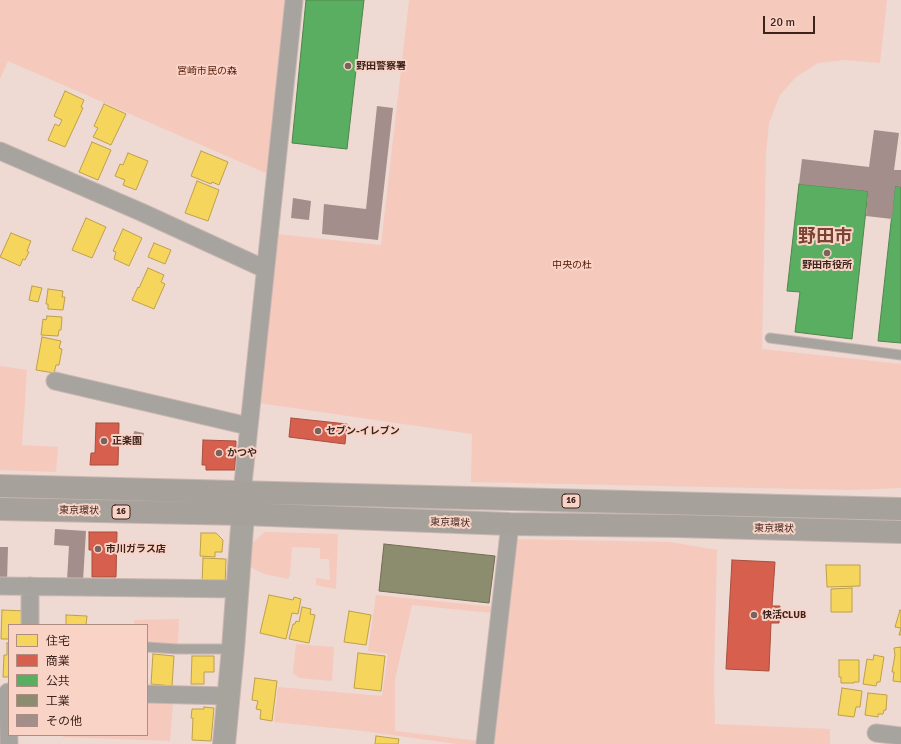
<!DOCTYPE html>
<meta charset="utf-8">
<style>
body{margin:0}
#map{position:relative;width:901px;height:744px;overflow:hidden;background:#eed9d3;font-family:Signika,"Noto Sans JP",sans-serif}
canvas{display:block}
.legend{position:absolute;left:8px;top:624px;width:140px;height:112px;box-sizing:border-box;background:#fad3c7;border:1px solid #ae8d83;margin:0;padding:5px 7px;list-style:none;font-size:12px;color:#3c241c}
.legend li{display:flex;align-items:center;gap:8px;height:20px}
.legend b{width:20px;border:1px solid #ae8d83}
.scale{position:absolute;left:763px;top:16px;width:52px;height:18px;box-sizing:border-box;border:2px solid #3c241c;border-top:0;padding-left:5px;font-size:12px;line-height:14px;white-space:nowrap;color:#3c241c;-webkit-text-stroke:3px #fad3c7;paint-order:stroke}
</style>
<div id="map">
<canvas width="901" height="744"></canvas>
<ul class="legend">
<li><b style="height:11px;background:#f6d55c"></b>住宅</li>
<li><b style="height:11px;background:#d6604d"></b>商業</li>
<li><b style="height:11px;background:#5aae61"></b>公共</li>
<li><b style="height:11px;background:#8c8c6e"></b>工業</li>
<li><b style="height:11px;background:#a38e8c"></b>その他</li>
</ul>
<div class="scale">20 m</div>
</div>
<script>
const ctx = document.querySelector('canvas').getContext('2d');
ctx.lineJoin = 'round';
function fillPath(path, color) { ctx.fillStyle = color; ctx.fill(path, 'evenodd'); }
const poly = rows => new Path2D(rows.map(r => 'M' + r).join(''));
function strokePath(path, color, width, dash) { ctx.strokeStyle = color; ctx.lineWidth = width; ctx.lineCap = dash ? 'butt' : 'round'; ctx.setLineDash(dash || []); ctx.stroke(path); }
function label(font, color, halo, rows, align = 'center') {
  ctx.font = font + ' Signika,"Noto Sans JP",sans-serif'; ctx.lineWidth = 4; ctx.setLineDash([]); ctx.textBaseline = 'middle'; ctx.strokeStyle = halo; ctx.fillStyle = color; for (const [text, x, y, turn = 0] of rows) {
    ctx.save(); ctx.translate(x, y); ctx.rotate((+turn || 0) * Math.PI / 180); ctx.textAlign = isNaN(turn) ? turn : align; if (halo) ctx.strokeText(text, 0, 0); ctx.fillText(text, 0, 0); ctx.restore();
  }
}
const green = poly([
 [0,0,286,0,268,174,8,61,0,79],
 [409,0,887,0,880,63,845,60,818,63,796,77,780,95,769,123,766,153,762,349,901,364,901,488,852,490,471,482,472,434,259,403,276,234,381,245],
 [0,366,27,370,22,445,58,447,56,472,0,470],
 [265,532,338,534,336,589,316,585,316,578,330,580,329,559,320,559,320,548,292,547,290,575,288,579,264,574,248,566,250,545],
 [512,539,670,542,717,550,714,677,715,724,830,729,830,744,490,744],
 [376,595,496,607,482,744,457,744,363,731,274,722,278,687,382,696,388,654,368,651],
 [412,605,492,613,479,741,395,731,395,679],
 [179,619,178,646,147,645,147,625,134,625,134,620],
 [296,644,334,647,332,681,299,678,293,673],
 [147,700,173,701,170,741,63,737,63,735,147,735]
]);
const homes = poly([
 [65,91,84,100,81,107,83,108,65,147,48,140,55,124,59,126,62,120,54,116,65,91],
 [104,104,126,114,111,145,93,137,98,128,94,126,104,104],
 [92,142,111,150,98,180,79,172,92,142],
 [201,151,228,162,219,185,212,182,211,184,191,176,201,151],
 [128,153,148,161,136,190,123,185,125,180,115,176,120,164,123,165,128,153],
 [197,181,219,190,208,221,185,213,197,181],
 [86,218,106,227,92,258,72,250,86,218],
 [123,229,142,238,129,266,114,259,116,252,113,251,123,229],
 [11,233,31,241,27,251,29,252,25,260,23,259,20,266,0,257,11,233],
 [154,243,171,250,165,264,148,257,154,243],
 [148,268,164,275,161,282,165,284,154,309,132,300,138,287,139,288,148,268],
 [32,286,42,288,38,302,29,300,32,286],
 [48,289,63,291,62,297,65,297,63,310,48,309,48,304,46,304,48,289],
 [47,316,62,317,61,330,59,330,58,336,41,335,43,319,46,320,47,316],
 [42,337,61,341,59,348,62,349,59,365,56,365,54,373,36,370,42,337],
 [201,533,216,533,223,540,222,552,215,552,215,557,200,556,201,533],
 [203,558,226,559,225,585,202,584,203,558],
 [826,565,860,565,860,586,827,587,826,565],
 [852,588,852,612,831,612,831,589,852,588],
 [269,595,293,600,294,597,301,599,298,614,292,613,286,639,260,633,269,595],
 [302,607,311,609,310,614,315,615,309,643,289,639,293,624,295,624,296,621,299,622,302,607],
 [2,610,25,611,24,625,9,625,9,639,1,639,2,610],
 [900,610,901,611,901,635,899,635,901,628,895,627,900,610],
 [349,611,371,615,366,645,344,642,349,611],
 [66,615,87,616,86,625,66,625,66,615],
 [7,643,9,643,9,677,3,677,4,655,7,655,7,643],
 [901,647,901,682,893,681,894,672,892,672,895,655,894,648,901,647],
 [358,653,385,656,381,691,354,688,358,653],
 [153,654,174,656,172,686,151,684,153,654],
 [874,655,884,657,880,682,877,682,876,686,863,684,867,659,873,660,874,655],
 [192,656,214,656,214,672,204,672,204,684,191,684,192,656],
 [839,660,859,660,859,682,854,682,854,683,841,683,841,677,839,677,839,660],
 [255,678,277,681,272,721,260,719,261,710,256,709,258,701,252,700,255,678],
 [842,688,862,691,860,707,856,707,854,717,838,715,842,688],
 [868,693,887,695,886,710,884,710,883,714,878,714,878,717,865,715,868,693],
 [204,707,214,708,211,741,192,740,193,718,191,718,192,709,204,709,204,707],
 [376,736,399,739,398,744,375,744,376,736]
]);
const shops = poly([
 [291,418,347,424,345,444,289,437,291,418],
 [96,423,119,423,118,465,90,465,91,453,95,453,96,423],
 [203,440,236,441,235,470,206,470,206,465,202,465,203,440],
 [89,532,117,532,116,577,92,577,92,550,89,550,89,532],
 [732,560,775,562,772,606,780,606,779,623,771,623,769,671,726,669,732,560]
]);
const public = poly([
 [306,0,364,0,347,149,292,143,306,0],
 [799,184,868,191,852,339,795,332,800,292,787,291,799,184],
 [895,186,901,187,901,343,878,341,895,186]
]);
const industry = poly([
 [384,544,495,556,489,603,379,591,384,544]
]);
const building = poly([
 [377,106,393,108,378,240,322,234,324,204,366,209],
 [874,130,899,133,894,170,901,170,901,187,895,186,892,219,866,216,868,191,799,184,802,159,869,167],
 [293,198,311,201,309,220,291,218],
 [134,431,144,433,141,447,132,445],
 [55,529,86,531,83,581,67,580,69,546,54,545],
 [0,547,8,547,7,582,0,581]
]);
const lane = poly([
 [770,338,901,355],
 [147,647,177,649,233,649]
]);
const street = poly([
 [0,151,141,212,265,269],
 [55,381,248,426],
 [242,493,294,0],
 [0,586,237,589],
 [30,586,30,625],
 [8,692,9,744],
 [147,694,228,696],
 [876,733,901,736],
 [485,744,510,524]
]);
const secondary = poly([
 [224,744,233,649,243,514,242,494]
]);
const highway = poly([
 [0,486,901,509],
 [0,509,243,514,510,524,677,526,901,532]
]);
const markers = [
 [348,66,4,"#7a635c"],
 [827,253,4,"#7a635c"],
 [318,431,4,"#7a635c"],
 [104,441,4,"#7a635c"],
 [219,453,4,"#7a635c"],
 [98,549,4,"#7a635c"],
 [754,615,4,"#7a635c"]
];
const shields = [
 [571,501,18],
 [121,512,18]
];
const shieldNames = [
 ["16",571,501],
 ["16",121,512]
];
const poiNames = [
 ["野田警察署",356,66],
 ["野田市役所",827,265,"center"],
 ["セブン-イレブン",326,431],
 ["正楽園",112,441],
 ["かつや",227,453],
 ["市川ガラス店",106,549],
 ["快活CLUB",762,615]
];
const parkNames = [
 ["宮崎市民の森",207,71],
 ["中央の杜",572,265]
];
const streetNames = [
 ["東京環状",79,511,1],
 ["東京環状",450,523,2],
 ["東京環状",774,529,1]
];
const townNames = [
 ["野田市",825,237]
];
fillPath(green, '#f5c9bc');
fillPath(homes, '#f6d55c');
strokePath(homes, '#bea049', 1);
fillPath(shops, '#d6604d');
strokePath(shops, '#a84e3e', 1);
fillPath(public, '#5aae61');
strokePath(public, '#51854c', 1);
fillPath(industry, '#8c8c6e');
strokePath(industry, '#746d55', 1);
fillPath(building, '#a38e8c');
strokePath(lane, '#c8b6b1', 11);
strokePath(street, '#c8b6b1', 19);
strokePath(secondary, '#c8b6b1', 24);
strokePath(highway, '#c8b6b1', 24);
strokePath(lane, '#a7a39e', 9);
strokePath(street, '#a7a39e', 17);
strokePath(secondary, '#a7a39d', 22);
strokePath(highway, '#a7a19b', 22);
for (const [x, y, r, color] of markers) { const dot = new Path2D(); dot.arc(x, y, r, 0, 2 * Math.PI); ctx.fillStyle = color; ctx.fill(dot); strokePath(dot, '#fad3c7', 1.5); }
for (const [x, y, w] of shields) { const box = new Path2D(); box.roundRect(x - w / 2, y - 7, w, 14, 3); ctx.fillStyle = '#fad3c7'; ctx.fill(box); strokePath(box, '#3c241c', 1); }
label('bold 9px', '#3c241c', null, shieldNames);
label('bold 10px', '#3c241c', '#fad3c7', poiNames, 'left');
label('10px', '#521703', '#fad3c7', parkNames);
label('10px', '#3c241c', '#fad3c7', streetNames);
label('bold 18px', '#7a4433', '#fad3c7', townNames);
</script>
